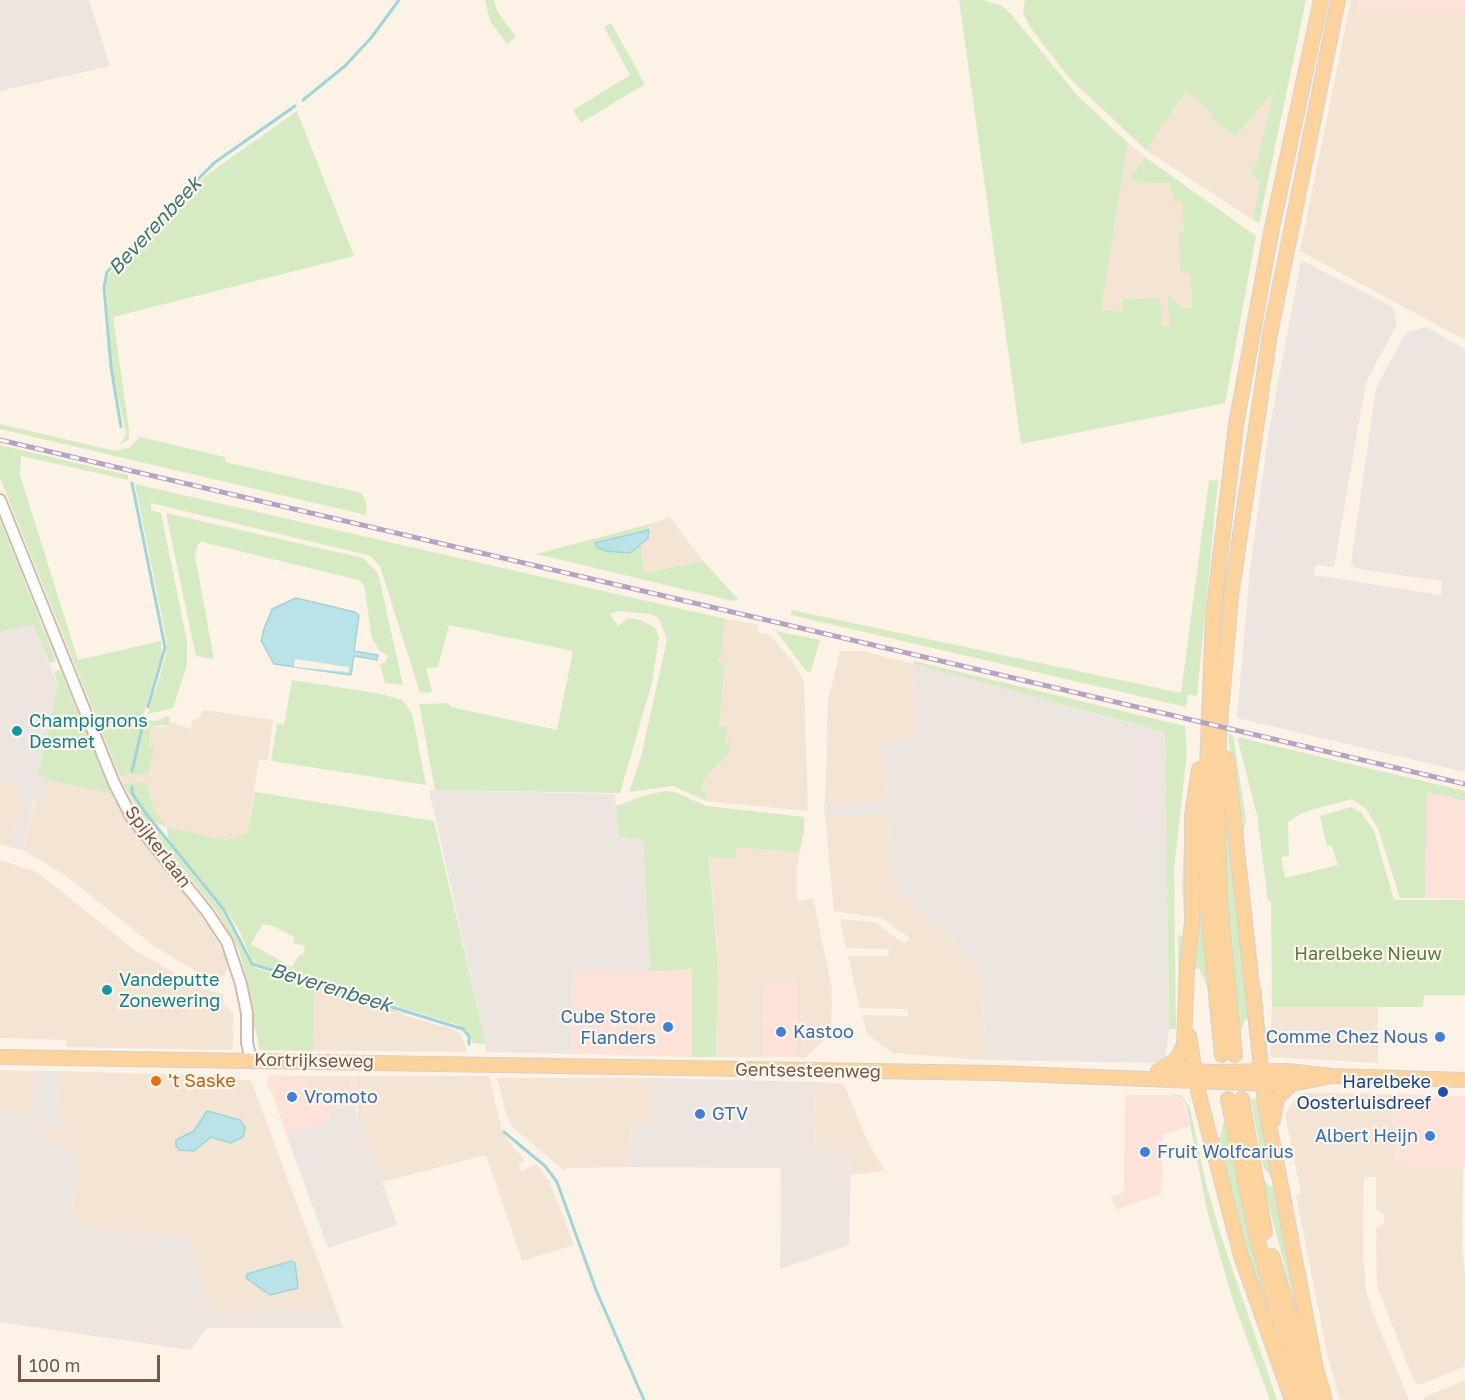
<!DOCTYPE html>
<style>
body{margin:0}
#map{position:relative;width:1465px;height:1400px;overflow:hidden;background:#fdf2e6;font-family:"Golos Text",sans-serif}
canvas{display:block}
.scale{position:absolute;left:18px;top:1355px;width:142px;height:27px;box-sizing:border-box;border:3px solid #76574a;border-top:0;padding-left:8px;font-size:18px;line-height:21px;white-space:nowrap;color:#76574a;-webkit-text-stroke:4px #fff6ec;paint-order:stroke}
</style>
<div id="map">
<canvas width="1465" height="1400"></canvas>
<div class="scale">100 m</div>
</div>
<script>
const ctx = document.querySelector('canvas').getContext('2d');
ctx.lineJoin = 'round';
function fillPath(path, color) { ctx.fillStyle = color; ctx.fill(path, 'evenodd'); }
const poly = rows => new Path2D(rows.map(r => 'M' + r).join(''));
function strokePath(path, color, width, dash) { ctx.strokeStyle = color; ctx.lineWidth = width; ctx.lineCap = dash ? 'butt' : 'round'; ctx.setLineDash(dash || []); ctx.stroke(path); }
function label(font, color, halo, rows, align = 'center') {
  ctx.font = font + ' "Golos Text",sans-serif'; ctx.lineWidth = 4.5; ctx.setLineDash([]); ctx.textBaseline = 'middle'; ctx.strokeStyle = halo; ctx.fillStyle = color; for (const [text, x, y, turn = 0] of rows) {
    ctx.save(); ctx.translate(x, y); ctx.rotate((+turn || 0) * Math.PI / 180); ctx.textAlign = isNaN(turn) ? turn : align; if (halo) ctx.strokeText(text, 0, 0); ctx.fillText(text, 0, 0); ctx.restore();
  }
}
const residential = poly([
 [1351,0,1358,0,1356,12,1465,13,1465,340,1300,251],
 [1186,91,1214,114,1211,117,1273,91,1257,162,1250,174,1260,180,1253,220,1146,150],
 [1128,143,1145,157,1131,177,1170,183,1182,201,1184,232,1180,272,1191,274,1192,309,1183,308,1169,296,1170,326,1162,326,1160,298,1122,299,1122,312,1101,310],
 [670,517,703,561,643,573,641,544,650,535,650,524],
 [726,619,759,625,757,632,770,635,791,659,804,682,808,811,706,801,708,793,700,791,711,770,728,754,729,743,725,742,719,727,725,665,719,664],
 [840,651,862,651,914,664,916,740,882,741,888,803,825,805,828,701],
 [203,710,273,720,268,760,259,760,247,833,226,840,167,827,154,810,146,783,123,784,120,777,129,774,149,746,151,726,163,727,170,722,191,729,192,721,199,718],
 [0,780,18,785,24,797,9,847,0,845],
 [48,780,105,793,110,791,132,829,211,929,228,964,225,975,217,978,202,975,154,946,65,875,23,850,35,800,44,802],
 [706,806,804,817,804,832,797,866,797,901,813,898,832,989,831,1033,805,1058,796,1057,797,981,784,981,764,987,763,1057,716,1057,718,968],
 [889,814,891,877,971,958,980,971,987,1060,892,1053,867,1034,862,1015,908,1016,908,1009,860,1008,848,956,888,956,889,949,846,948,840,919,875,922,904,944,910,938,881,918,834,911,825,816],
 [0,860,37,872,136,951,203,989,222,994,224,1005,233,1013,233,1050,67,1047,66,1040,0,1038],
 [246,971,452,1029,461,1034,467,1052,260,1050],
 [1272,1007,1378,1007,1378,1063,1273,1057,1270,1054],
 [0,1070,35,1071,34,1115,0,1112],
 [59,1071,214,1076,251,1081,336,1309,209,1311,188,1236,75,1225,71,1220,78,1157,69,1155,69,1147,42,1145,48,1127,67,1129,58,1117],
 [307,1076,351,1076,351,1094,307,1095],
 [356,1076,489,1076,502,1132,525,1161,518,1165,522,1171,535,1164,541,1169,551,1186,574,1245,522,1261,486,1155,382,1182,362,1124,358,1123],
 [497,1078,651,1078,651,1126,632,1125,628,1167,567,1168,564,1170,513,1128,507,1117],
 [816,1082,844,1084,869,1145,885,1171,851,1175,851,1151,815,1151],
 [1300,1093,1395,1094,1394,1165,1463,1166,1462,1249,1465,1274,1465,1366,1420,1385,1414,1381,1377,1286,1376,1229,1384,1223,1384,1215,1376,1209,1376,1177,1364,1177,1363,1252,1366,1291,1372,1311,1409,1400,1340,1400,1327,1353,1296,1195,1301,1193,1285,1114],
 [1465,1380,1465,1400,1423,1400,1424,1397]
]);
const commercial = poly([
 [1358,0,1465,0,1465,13,1355,12],
 [1427,791,1465,801,1465,899,1425,898],
 [692,969,692,1057,571,1054,573,970],
 [784,981,797,981,796,1057,763,1057,764,987],
 [268,1075,307,1076,307,1095,316,1095,351,1094,351,1076,356,1076,357,1101,328,1112,331,1120,286,1134,272,1092,267,1085],
 [1395,1094,1465,1096,1465,1166,1394,1165],
 [1125,1095,1167,1095,1182,1098,1190,1126,1163,1135,1161,1194,1116,1210,1111,1197,1124,1192]
]);
const industrial = poly([
 [0,0,89,0,110,66,0,91],
 [1301,260,1393,307,1397,325,1369,376,1365,387,1334,567,1315,565,1314,575,1441,595,1442,581,1364,570,1355,568,1351,563,1376,388,1406,332,1426,327,1465,349,1465,772,1237,718,1250,569,1268,437],
 [33,623,58,685,38,774,49,778,44,802,34,800,23,850,9,847,24,797,15,795,18,785,0,780,0,632],
 [914,664,1165,732,1169,1029,1165,1060,1160,1063,987,1060,980,971,955,941,895,889,891,877,889,814,825,816,824,805,888,802,882,740,916,740],
 [429,790,615,794,618,837,643,839,650,971,573,970,571,1054,486,1052,485,1039],
 [35,1071,59,1071,58,1116,69,1118,68,1129,48,1127,43,1144,70,1146,69,1155,78,1156,71,1220,75,1225,188,1236,210,1311,336,1309,343,1328,207,1328,190,1350,0,1322,0,1112,34,1115],
 [651,1078,816,1082,815,1150,851,1151,849,1245,780,1269,781,1168,628,1167,632,1125,651,1126],
 [355,1103,358,1123,362,1124,397,1225,328,1248,286,1134,330,1120,328,1112]
]);
const green = poly([
 [485,0,494,0,497,11,516,37,507,44,490,21],
 [959,0,984,0,1002,6,1011,14,1076,94,1128,143,1101,310,1122,312,1122,299,1160,298,1162,326,1169,326,1168,295,1183,308,1192,308,1191,274,1180,272,1179,233,1184,232,1182,201,1174,201,1170,183,1132,182,1131,177,1145,157,1256,236,1225,403,1021,444],
 [1025,0,1306,0,1259,223,1253,220,1260,180,1250,174,1257,162,1273,92,1236,136,1210,117,1213,114,1186,91,1146,150,1069,78,1030,27,1023,13],
 [611,23,645,84,581,123,573,110,630,75,604,27],
 [297,111,354,256,113,317,129,430,129,439,120,445,126,433,112,368,106,282,109,275,117,263,204,177],
 [0,424,116,451,130,447,140,437,225,457,225,462,362,493,367,506,366,515,0,429],
 [0,445,128,475,128,480,21,456,20,475,78,660,161,641,161,655,142,720,157,721,166,716,171,718,168,725,151,726,149,746,154,748,148,775,129,774,120,777,0,478],
 [1209,480,1218,481,1197,696,1188,694,1186,707,791,615,792,610,1181,693],
 [135,484,726,619,719,663,725,664,719,726,728,727,725,742,730,743,728,755,711,770,704,782,701,791,708,793,706,801,673,786,629,792,641,757,667,640,659,619,651,614,618,611,610,614,618,626,629,618,641,620,655,628,659,636,652,683,620,793,435,790,419,704,448,703,451,707,557,730,573,651,449,625,438,667,426,668,432,692,420,693,380,566,371,556,151,503,151,510,161,513,187,642,187,665,173,708,148,714,166,655,167,642],
 [166,513,363,558,378,573,403,685,385,683,380,664,386,662,388,656,379,650,372,639,364,585,359,580,202,542,198,544,195,556,214,659,196,656],
 [0,520,56,661,50,663,33,624,0,632],
 [650,524,649,530,644,531,623,554,630,553,641,544,644,573,703,561,738,599,733,601,536,554],
 [776,631,820,640,811,671,807,672],
 [914,661,1185,726,1187,752,1174,869,1176,1029,1169,1029,1165,732,914,664],
 [60,670,110,791,106,793,48,780,49,778,38,775,58,685,54,672],
 [292,680,381,694,402,700,412,713,426,785,271,761,277,724,284,725],
 [1228,734,1233,735,1246,820,1243,835,1256,985,1262,987,1267,1051,1263,1050],
 [1237,737,1465,791,1465,801,1427,792,1425,898,1400,898,1378,829,1366,809,1352,799,1304,812,1288,822,1289,856,1281,857,1285,878,1338,865,1331,845,1327,846,1320,816,1351,807,1361,812,1374,831,1394,900,1465,900,1465,995,1424,995,1423,1007,1272,1007,1271,901,1268,901,1257,815],
 [146,782,154,810,167,827,226,840,247,833,255,792,434,821,486,1044,472,1043,468,1031,456,1024,258,965,251,959,240,932,228,913,168,839,167,827,148,819,222,911,249,962,255,968,388,1007,404,1015,314,990,313,1051,260,1050,254,1024,252,997,239,950,217,912,142,817,123,784],
 [263,924,273,926,294,937,293,943,305,946,303,956,300,954,292,967,251,944],
 [665,791,675,792,706,806,804,817,804,832,798,852,736,847,735,859,709,857,718,968,716,1057,692,1057,692,969,650,971,643,839,618,837,616,806,643,796],
 [1229,828,1250,1021,1245,1019,1239,1038,1228,933,1224,829],
 [1185,829,1186,935,1179,1027,1178,932,1180,937,1185,935,1182,882],
 [1199,829,1202,907,1207,986,1199,968,1193,970],
 [1168,1094,1181,1095,1190,1108,1205,1180,1221,1236,1277,1400,1270,1400,1234,1304,1208,1215,1186,1105,1182,1098],
 [1251,1099,1260,1099,1305,1343,1261,1176,1270,1187,1275,1184,1263,1166],
 [1225,1115,1257,1263,1299,1400,1243,1248,1215,1137,1220,1138]
]);
const water = poly([
 [649,530,648,538,630,553,606,551,597,547,595,543,649,530],
 [296,598,355,612,359,615,354,651,378,655,377,660,354,656,351,675,274,664,261,641,264,629,272,609,296,598],
 [207,1111,240,1120,245,1127,243,1137,231,1143,211,1137,194,1151,179,1150,176,1145,176,1140,194,1131,207,1111],
 [292,1261,295,1263,298,1288,270,1295,246,1278,247,1274,292,1261]
]);
const pier = poly([
 [295,659,349,667,348,672,294,667]
]);
const stream = poly([
 [303,100,345,66,371,38,399,0],
 [121,427,111,367,104,287,107,272,214,163,295,106],
 [132,483,165,647,148,707],
 [132,771,143,724],
 [132,787,132,793,147,815,224,910,252,964,463,1029,469,1036,469,1044],
 [504,1132,545,1166,557,1182,596,1290,644,1400]
]);
const tertiary = poly([
 [0,500,114,783,132,818,208,913,227,942,241,984,247,1013,247,1043,251,1060]
]);
const primary = poly([
 [1227,759,1265,1103,1316,1369,1325,1400],
 [1189,1036,1199,1095,1241,1256,1292,1400],
 [1222,1055,1207,902,1205,820,1213,615,1236,425,1271,233,1321,0],
 [1235,1055,1220,902,1218,827,1219,736,1231,596,1270,334,1338,0],
 [0,1057,995,1073,1271,1084,1292,1084,1332,1076],
 [1158,1071,1176,1060,1184,1045,1187,967,1192,923,1192,816,1199,769],
 [1162,1071,1184,1069,1207,1072,1287,1071,1332,1076,1465,1080],
 [1228,1099,1255,1230,1277,1313,1306,1400],
 [1242,1099,1265,1232],
 [1273,1120,1277,1098,1292,1084],
 [1272,1256,1315,1395]
]);
const rail = poly([
 [0,440,1465,784]
]);
const markers = [
 [17,731,6,"#0f9aa8"],
 [107,990,6,"#0f9aa8"],
 [668,1027,6,"#3f7fe0"],
 [781,1032,6,"#3f7fe0"],
 [1440,1037,6,"#3f7fe0"],
 [156,1081,6,"#e8710a"],
 [1443,1092,6,"#1a4fb4"],
 [292,1097,6,"#3f7fe0"],
 [700,1114,6,"#3f7fe0"],
 [1430,1136,6,"#3f7fe0"],
 [1145,1152,6,"#3f7fe0"]
];
const cultureNames = [
 ["Champignons",29,721],
 ["Desmet",29,742],
 ["Vandeputte",119,980],
 ["Zonewering",119,1001]
];
const streetNames = [
 ["Spijkerlaan",158,847,53],
 ["Kortrijkseweg",314,1061,1],
 ["Gentsesteenweg",808,1071,1]
];
const parkNames = [
 ["Harelbeke Nieuw",1368,954]
];
const shopNames = [
 ["Cube Store",656,1017,"right"],
 ["Flanders",656,1038,"right"],
 ["Kastoo",793,1032],
 ["Comme Chez Nous",1428,1037,"right"],
 ["Vromoto",304,1097],
 ["GTV",712,1114],
 ["Albert Heijn",1418,1136,"right"],
 ["Fruit Wolfcarius",1157,1152]
];
const foodNames = [
 ["'t Saske",168,1081]
];
const transitNames = [
 ["Harelbeke",1431,1082],
 ["Oosterluisdreef",1431,1103]
];
const waterNames = [
 ["Beverenbeek",155,226,-47],
 ["Beverenbeek",331,988,17]
];
fillPath(residential, '#f4e4d4');
fillPath(commercial, '#fde2d9');
fillPath(industrial, '#ede5e0');
fillPath(green, '#d6ebc3');
fillPath(water, '#b9e3e7');
strokePath(water, '#9fd4d9', 1.5);
fillPath(pier, '#fdf2e6');
strokePath(stream, '#9fd4d9', 3);
strokePath(tertiary, '#d1bbae', 14);
strokePath(primary, '#d9d0cc', 16);
strokePath(tertiary, '#fff', 10);
strokePath(primary, '#fcd39d', 14);
strokePath(rail, '#b4a3c7', 5);
strokePath(rail, '#fff6ec', 3, [9]);
for (const [x, y, r, color] of markers) { const dot = new Path2D(); dot.arc(x, y, r, 0, 2 * Math.PI); ctx.fillStyle = color; ctx.fill(dot); strokePath(dot, '#fff6ec', 2); }
label('18px', '#0d838f', '#fff6ec', cultureNames, 'left');
label('18px', '#76574a', '#fff6ec', streetNames);
label('18px', '#567c42', '#fff6ec', parkNames);
label('18px', '#366cbe', '#fff6ec', shopNames, 'left');
label('18px', '#c56008', '#fff6ec', foodNames, 'left');
label('18px', '#164399', '#fff6ec', transitNames, 'right');
label('italic 20px', '#3d767c', '#fff6ec', waterNames);
</script>
